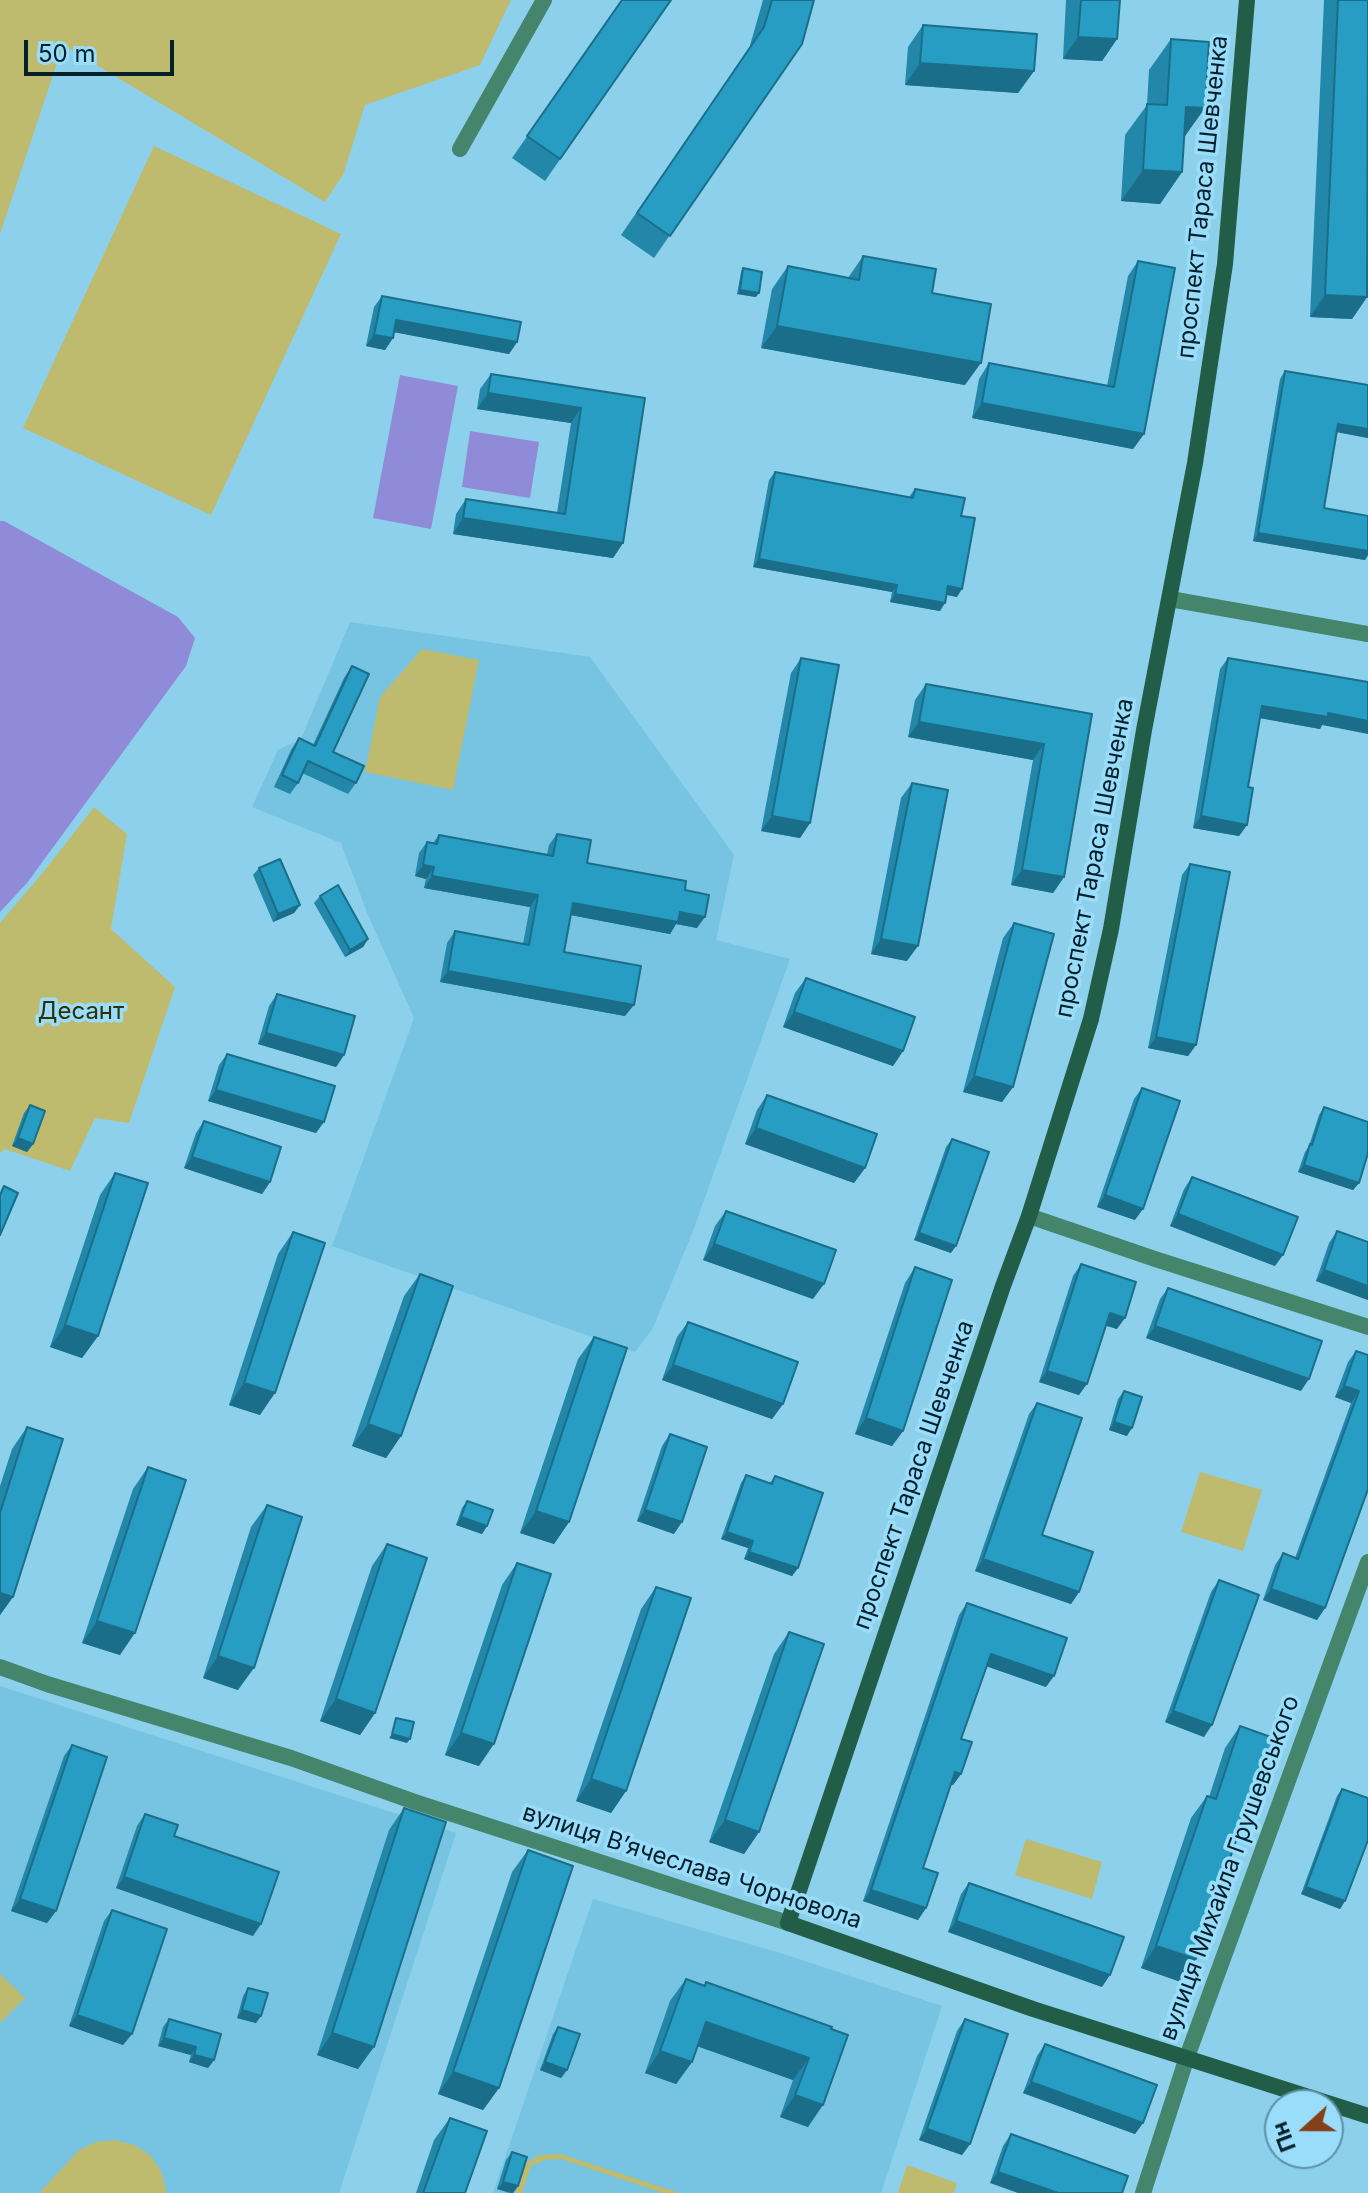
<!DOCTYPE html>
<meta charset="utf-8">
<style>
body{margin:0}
#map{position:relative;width:1368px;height:2193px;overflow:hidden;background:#8cd0ec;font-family:Inter,sans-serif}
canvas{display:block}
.north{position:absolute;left:1264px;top:2089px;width:80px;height:80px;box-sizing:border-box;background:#99ddfa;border:2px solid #5d91a7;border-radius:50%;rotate:249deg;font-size:22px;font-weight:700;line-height:32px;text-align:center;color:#04202b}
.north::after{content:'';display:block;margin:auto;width:28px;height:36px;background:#853f19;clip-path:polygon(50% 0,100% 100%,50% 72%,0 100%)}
.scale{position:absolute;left:24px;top:40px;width:150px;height:36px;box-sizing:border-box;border:4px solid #04202b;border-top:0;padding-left:10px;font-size:24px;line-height:28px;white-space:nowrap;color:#04202b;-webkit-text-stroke:6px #99ddfa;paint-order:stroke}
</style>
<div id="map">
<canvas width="1368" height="2193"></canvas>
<div class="north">Пн</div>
<div class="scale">50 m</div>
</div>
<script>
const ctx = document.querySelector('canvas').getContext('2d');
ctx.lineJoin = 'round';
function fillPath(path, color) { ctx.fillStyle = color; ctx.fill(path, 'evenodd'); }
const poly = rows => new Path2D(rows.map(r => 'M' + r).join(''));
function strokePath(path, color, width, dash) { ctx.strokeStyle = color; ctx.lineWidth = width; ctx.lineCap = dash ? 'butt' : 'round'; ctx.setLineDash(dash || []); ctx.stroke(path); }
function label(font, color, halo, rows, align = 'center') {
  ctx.font = font + ' Inter,sans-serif'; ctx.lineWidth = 7; ctx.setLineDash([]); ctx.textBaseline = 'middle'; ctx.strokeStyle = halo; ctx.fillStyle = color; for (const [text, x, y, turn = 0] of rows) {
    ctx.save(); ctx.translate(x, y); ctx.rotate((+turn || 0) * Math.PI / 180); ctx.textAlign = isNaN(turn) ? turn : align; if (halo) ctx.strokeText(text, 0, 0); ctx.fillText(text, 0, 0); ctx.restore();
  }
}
const built = poly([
 [350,622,590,657,734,855,716,940,790,959,693,1231,653,1328,635,1352,332,1246,414,1018,368,915,341,843,252,807,278,750,301,739],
 [0,1686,456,1833,339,2193,0,2193],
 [593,1899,777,1952,942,2006,881,2193,493,2193]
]);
const green = poly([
 [0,0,511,0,480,65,365,105,343,175,325,202,63,45,0,234],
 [154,146,341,234,211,515,23,428],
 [422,649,479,660,453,790,365,772,380,697],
 [94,807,127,834,111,929,175,987,129,1123,95,1118,70,1171,5,1149,0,1153,0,923,45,870],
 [1200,1472,1262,1490,1243,1551,1181,1532],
 [1026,1839,1102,1862,1092,1899,1015,1875],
 [0,1974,25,1998,0,2023],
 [115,2140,134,2145,150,2155,161,2171,167,2193,39,2193,79,2150,96,2142],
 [561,2154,680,2193,663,2193,561,2159,545,2160,531,2166,522,2193,515,2193,525,2163,540,2155],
 [907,2165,957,2183,954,2193,898,2193]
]);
const water = poly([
 [400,375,458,386,431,529,373,518],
 [470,431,539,442,530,498,462,487],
 [0,521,4,521,178,617,195,638,186,666,27,883,0,912]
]);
const street = poly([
 [460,149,544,0],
 [1170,599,1368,634],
 [1029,1216,1155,1259,1368,1327],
 [0,1667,47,1684,291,1758,415,1802,788,1923],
 [1143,2193,1187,2057,1368,1562]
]);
const secondary = poly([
 [1247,0,1225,264,1195,463,1144,730,1111,929,1091,1019,1029,1216,1003,1286,788,1923,1033,2009,1368,2116]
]);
const wall = poly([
 [622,0,671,0,545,181,512,158],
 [763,0,814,0,802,44,654,258,621,235,749,49],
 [1066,0,1120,0,1117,39,1102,61,1063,59],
 [1324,0,1368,0,1367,297,1352,319,1310,317],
 [923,25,1034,71,1018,93,905,85,908,47],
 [1171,39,1184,137,1182,172,1160,204,1121,201,1125,135,1147,105,1149,70],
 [863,256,932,293,965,385,761,348,772,289,788,266,848,278],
 [1138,261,1144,434,1133,449,972,418,979,379,989,363,1107,386,1128,276],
 [743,268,756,297,737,294,741,272],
 [382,296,517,342,509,354,394,332,393,338,385,350,366,346,374,307],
 [1285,371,1368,385,1368,438,1336,432,1324,508,1368,516,1368,555,1365,560,1253,541,1280,379],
 [491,374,645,398,623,543,613,558,453,534,456,514,466,499,557,513,571,423,477,409,480,389],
 [775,472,909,497,915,489,961,516,957,597,947,595,940,611,890,602,892,592,753,567,769,480],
 [801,658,810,823,800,838,761,831,791,673],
 [1228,658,1322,725,1320,729,1260,718,1248,787,1247,825,1239,836,1193,828,1220,669],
 [352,666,333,752,356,783,348,794,302,773,298,783,290,794,274,787,291,750,299,738,313,745,344,678],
 [926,684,1092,714,1064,877,1053,893,1011,885,1033,760,908,737,915,700],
 [912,783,907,961,871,954,901,798],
 [557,834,587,863,685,890,697,928,676,924,670,934,571,915,564,952,625,1016,440,982,447,943,455,931,523,944,530,907,424,888,426,879,415,876,419,853,427,842,433,843,439,835,547,854,549,845],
 [1190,864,1196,1045,1188,1056,1148,1048,1182,875],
 [259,868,300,905,294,913,273,922,253,875],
 [320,896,368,939,363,947,345,957,314,903],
 [1014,923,1013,1087,1002,1102,963,1092,1003,938],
 [806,978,903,1051,893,1066,783,1027,795,993],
 [277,994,344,1055,336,1067,258,1044,269,1006],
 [227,1054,316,1133,208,1101,219,1065],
 [1142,1088,1135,1220,1097,1207,1134,1099],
 [767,1095,865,1168,854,1183,745,1144,757,1110],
 [30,1105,33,1144,27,1152,12,1146,24,1113],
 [1324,1107,1359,1183,1353,1190,1298,1172,1305,1152,1309,1146,1319,1115],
 [204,1121,270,1182,262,1194,184,1168,196,1133],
 [952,1139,951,1253,914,1240,946,1147],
 [115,1173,98,1336,82,1358,50,1347,100,1195],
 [1192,1177,1275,1266,1170,1226,1184,1189],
 [726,1211,813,1299,703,1260,715,1226],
 [1337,1231,1368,1242,1368,1300,1316,1281,1329,1243],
 [293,1232,260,1415,229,1405,278,1254],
 [1081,1264,1117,1329,1106,1326,1079,1395,1039,1382,1073,1276],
 [915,1267,903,1431,892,1446,855,1434,905,1283],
 [420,1274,401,1436,386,1458,352,1446,404,1296],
 [1168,1288,1301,1391,1146,1338,1160,1299],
 [688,1322,783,1404,772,1419,662,1380,677,1337],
 [594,1337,569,1522,554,1544,520,1533,578,1359],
 [1356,1351,1368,1355,1325,1608,1317,1620,1263,1600,1275,1565,1283,1553,1295,1558,1351,1403,1335,1397,1348,1362],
 [1124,1391,1127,1436,1109,1430,1118,1399],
 [1037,1403,1042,1535,1079,1592,1071,1604,975,1571,1029,1414],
 [27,1427,13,1597,0,1615,0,1486,12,1449],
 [670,1434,674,1534,637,1521,662,1446],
 [148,1467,120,1655,82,1643,133,1489],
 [746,1475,770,1483,775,1476,798,1568,792,1576,744,1559,748,1548,721,1539,741,1483],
 [467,1501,487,1526,482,1534,456,1525,462,1508],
 [267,1505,238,1690,203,1678,251,1527],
 [387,1544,375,1713,360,1735,320,1721,372,1566],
 [517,1563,479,1766,445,1755,502,1585],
 [1219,1580,1204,1737,1165,1722,1211,1592],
 [656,1587,626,1791,611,1813,576,1801,641,1609],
 [967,1603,1046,1687,986,1666,961,1739,961,1774,953,1785,951,1784,923,1868,926,1908,918,1920,863,1901,959,1615],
 [789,1632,759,1832,744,1854,709,1842,774,1654],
 [1240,1726,1254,1814,1238,1836,1196,1959,1181,1982,1141,1968,1191,1818,1207,1796,1209,1797,1225,1748],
 [72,1745,56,1911,47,1923,11,1911,64,1756],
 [1342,1789,1345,1901,1340,1909,1301,1894,1337,1796],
 [404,1808,358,2069,317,2055,389,1830],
 [145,1814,174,1836,253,1936,116,1888,137,1826],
 [528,1850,499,2088,483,2110,438,2094,512,1872],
 [969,1883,1102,1987,948,1932,961,1894],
 [112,1910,132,2034,123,2045,69,2026,104,1921],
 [686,1979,704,1986,706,1982,832,2027,808,2127,780,2117,793,2080,697,2046,692,2062,676,2084,645,2073,670,2001],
 [248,1988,261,2016,256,2023,237,2018,243,1996],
 [169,2019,214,2060,208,2068,189,2062,191,2055,158,2046,163,2027],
 [965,2019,970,2144,962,2155,919,2140,957,2031],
 [558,2027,567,2070,561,2078,540,2070,553,2034],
 [1045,2044,1143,2123,1135,2134,1023,2093,1037,2056],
 [450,2118,465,2193,416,2193,434,2140],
 [1011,2134,1128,2176,990,2183,1003,2146],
 [512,2152,518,2186,513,2193,509,2193,497,2189,506,2160]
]);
const shadedWall = poly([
 [1078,37,1117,39,1102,61,1063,59],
 [920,63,1034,71,1018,93,905,85],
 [1186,107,1205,108,1183,139],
 [1143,170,1182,172,1160,204,1121,201],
 [740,290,759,293,756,297,737,294],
 [1325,295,1367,297,1352,319,1310,317],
 [396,320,517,342,509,354,388,331],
 [777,326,981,363,965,385,761,348],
 [374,335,393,338,385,350,366,346],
 [488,393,581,408,571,423,477,409],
 [982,403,1144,434,1133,449,972,418],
 [1338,424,1368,429,1368,438,1332,431],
 [463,518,623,543,613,558,453,534],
 [1258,533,1368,551,1368,555,1365,560,1253,541],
 [759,559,897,585,892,592,753,567],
 [948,586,962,589,957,597,943,594],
 [895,594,945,603,940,611,890,602],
 [1262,706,1328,713,1368,721,1368,734,1322,725,1320,729,1254,717],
 [919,722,1044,744,1033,760,908,737],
 [772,816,810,823,800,838,761,831],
 [1201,816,1247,825,1239,836,1193,828],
 [423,865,434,867,426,879,415,876],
 [1022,870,1064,877,1053,893,1011,885],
 [432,876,538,895,530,907,424,888],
 [573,903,680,912,705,917,697,928,676,924,670,934,565,914],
 [300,905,294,913,273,922,278,914],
 [368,939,363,947,345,957,350,950],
 [881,939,918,946,907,961,871,954],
 [448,971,634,1005,625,1016,440,982],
 [794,1012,903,1051,893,1066,783,1027],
 [266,1033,344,1055,336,1067,258,1044],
 [1156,1037,1196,1045,1188,1056,1148,1048],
 [974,1076,1013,1087,1002,1102,963,1092],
 [216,1090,324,1122,316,1133,208,1101],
 [756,1128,865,1168,854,1183,745,1144],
 [18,1138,33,1144,27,1152,12,1146],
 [192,1157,270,1182,262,1194,184,1168],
 [1304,1165,1359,1183,1353,1190,1298,1172],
 [1105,1195,1143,1209,1135,1220,1097,1207],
 [1178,1214,1283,1255,1275,1266,1170,1226],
 [919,1233,956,1246,951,1253,914,1240],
 [714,1244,824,1284,813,1299,703,1260],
 [1324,1270,1368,1286,1368,1300,1316,1281],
 [1110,1313,1125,1318,1117,1329,1102,1324],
 [65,1325,98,1336,82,1358,50,1347],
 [1155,1326,1309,1379,1301,1391,1146,1338],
 [673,1365,783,1404,772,1419,662,1380],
 [1047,1371,1087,1384,1079,1395,1039,1382],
 [244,1383,275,1393,260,1415,229,1405],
 [1344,1386,1359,1391,1351,1403,1335,1397],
 [866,1418,903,1431,892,1446,855,1434],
 [1114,1422,1132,1428,1127,1436,1109,1430],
 [368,1424,401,1436,386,1458,352,1446],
 [645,1510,682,1522,674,1534,637,1521],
 [536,1511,569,1522,554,1544,520,1533],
 [461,1517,487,1526,482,1534,456,1525],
 [727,1532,753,1541,748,1548,721,1539],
 [749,1552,798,1568,792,1576,744,1559],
 [983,1559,1079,1592,1071,1604,975,1571],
 [1271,1589,1325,1608,1317,1620,1263,1600],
 [0,1593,13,1597,0,1615],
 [97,1621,135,1633,120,1655,82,1643],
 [991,1654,1054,1676,1046,1687,983,1665],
 [218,1656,254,1668,238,1690,203,1678],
 [336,1699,375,1713,360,1735,320,1721],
 [1173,1711,1212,1725,1204,1737,1165,1722],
 [461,1733,494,1744,479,1766,445,1755],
 [392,1734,410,1739,407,1743,389,1738],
 [955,1772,961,1774,953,1785,947,1783],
 [591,1779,626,1791,611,1813,576,1801],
 [1246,1811,1254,1814,1238,1836],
 [725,1820,759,1832,744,1854,709,1842],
 [124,1877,261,1924,253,1936,116,1888],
 [1306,1887,1345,1901,1340,1909,1301,1894],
 [871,1890,926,1908,918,1920,863,1901],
 [20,1899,56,1911,47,1923,11,1911],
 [956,1921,1110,1975,1102,1987,948,1932],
 [1156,1946,1196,1959,1181,1982,1141,1968],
 [242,2010,261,2016,256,2023,237,2018],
 [77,2015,132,2034,123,2045,69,2026],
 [706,2022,809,2058,793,2080,691,2044],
 [332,2033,374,2047,358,2069,317,2055],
 [164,2038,196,2047,191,2055,158,2046],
 [660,2051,692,2062,676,2084,645,2073],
 [194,2055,214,2060,208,2068,189,2062],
 [545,2062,567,2070,561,2078,540,2070],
 [453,2072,499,2088,483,2110,438,2094],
 [1031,2082,1143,2123,1135,2134,1023,2093],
 [795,2095,823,2105,808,2127,780,2117],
 [927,2129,970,2144,962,2155,919,2140],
 [998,2172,1058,2193,1018,2193,990,2183],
 [503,2182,518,2186,513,2193,497,2189]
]);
const building = poly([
 [622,0,671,0,560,159,527,136,622,0],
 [772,0,814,0,802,44,670,236,637,213,764,27,772,0],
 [1081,0,1120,0,1117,39,1078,37,1081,0],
 [1338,0,1368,0,1367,297,1325,295,1338,0],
 [923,25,1037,34,1034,71,920,63,923,25],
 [1171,39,1209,42,1205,108,1186,107,1182,172,1143,170,1147,104,1167,105,1171,39],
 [863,256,936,269,932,293,991,304,981,363,777,326,788,266,859,280,863,256],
 [1138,261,1175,268,1144,434,982,403,989,363,1114,387,1138,261],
 [743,268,762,272,759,293,740,290,743,268],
 [382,296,521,322,517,342,396,320,393,338,374,335,382,296],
 [1285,371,1368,385,1368,429,1338,424,1324,508,1368,516,1368,551,1258,533,1285,371],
 [491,374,645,398,623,543,463,518,466,499,565,514,581,408,488,393,491,374],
 [775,472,913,498,915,489,965,498,961,516,975,518,962,589,948,586,945,603,895,594,897,585,759,559,775,472],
 [801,658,839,665,810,823,772,816,801,658],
 [1228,658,1368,682,1368,721,1328,713,1328,717,1262,706,1248,787,1253,788,1247,825,1201,816,1228,658],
 [352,666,369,674,333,752,364,766,356,783,308,761,298,783,282,775,299,738,315,746,352,666],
 [926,684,1092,714,1064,877,1022,870,1044,744,919,722,926,684],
 [912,783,948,790,918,946,881,939,912,783],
 [557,834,591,840,587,863,686,881,685,890,709,895,705,917,680,912,678,922,573,903,564,952,641,966,634,1005,448,971,455,931,529,945,538,895,432,876,434,867,423,865,427,842,437,844,439,835,553,856,557,834],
 [280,859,300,905,278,914,259,868,280,859],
 [1190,864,1230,872,1196,1045,1156,1037,1190,864],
 [338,885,368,939,350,950,320,896,338,885],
 [1014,923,1054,934,1013,1087,974,1076,1014,923],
 [806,978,915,1017,903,1051,794,1012,806,978],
 [277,994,355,1016,344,1055,266,1033,277,994],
 [227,1054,335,1086,324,1122,216,1090,227,1054],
 [1142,1088,1180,1101,1143,1209,1105,1195,1142,1088],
 [767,1095,877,1134,865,1168,756,1128,767,1095],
 [30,1105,45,1111,33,1144,18,1138,30,1105],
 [1324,1107,1368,1122,1368,1153,1359,1183,1304,1165,1310,1144,1312,1145,1324,1107],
 [204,1121,281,1147,270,1182,192,1157,204,1121],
 [952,1139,989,1152,956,1246,919,1233,952,1139],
 [115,1173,148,1183,98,1336,65,1325,115,1173],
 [1192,1177,1298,1217,1283,1255,1178,1214,1192,1177],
 [4,1186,18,1193,0,1235,0,1195,4,1186],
 [726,1211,836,1250,824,1284,714,1244,726,1211],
 [1337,1231,1368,1242,1368,1286,1324,1270,1337,1231],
 [293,1232,325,1243,275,1393,244,1383,293,1232],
 [1081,1264,1136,1282,1125,1318,1110,1313,1087,1384,1047,1371,1081,1264],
 [915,1267,952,1280,903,1431,866,1418,915,1267],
 [420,1274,453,1286,401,1436,368,1424,420,1274],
 [1168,1288,1322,1341,1309,1379,1155,1326,1168,1288],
 [688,1322,798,1362,783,1404,673,1365,688,1322],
 [594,1337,627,1348,569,1522,536,1511,594,1337],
 [1356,1351,1368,1355,1368,1489,1325,1608,1271,1589,1283,1553,1298,1559,1359,1391,1344,1386,1356,1351],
 [1124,1391,1142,1397,1132,1428,1114,1422,1124,1391],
 [1037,1403,1082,1418,1042,1535,1093,1552,1079,1592,983,1559,1037,1403],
 [27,1427,63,1439,13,1597,0,1593,0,1513,27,1427],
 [670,1434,707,1447,682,1522,645,1510,670,1434],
 [148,1467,186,1480,135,1633,97,1621,148,1467],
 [746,1475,772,1484,775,1476,823,1493,798,1568,749,1552,753,1541,727,1532,746,1475],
 [467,1501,493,1510,487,1526,461,1517,467,1501],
 [267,1505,302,1517,254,1668,218,1656,267,1505],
 [387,1544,427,1558,375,1713,336,1699,387,1544],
 [517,1563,551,1574,494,1744,461,1733,517,1563],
 [1219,1580,1259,1595,1212,1725,1173,1711,1219,1580],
 [656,1587,691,1598,626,1791,591,1779,656,1587],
 [967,1603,1067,1638,1054,1676,991,1654,961,1739,972,1742,961,1774,955,1772,923,1868,938,1873,926,1908,871,1890,967,1603],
 [789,1632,824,1644,759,1832,725,1820,789,1632],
 [396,1718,414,1722,410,1739,392,1734,396,1718],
 [1240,1726,1279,1740,1254,1814,1246,1811,1196,1959,1156,1946,1207,1796,1216,1799,1240,1726],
 [72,1745,107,1757,56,1911,20,1899,72,1745],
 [1342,1789,1368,1798,1368,1840,1345,1901,1306,1887,1342,1789],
 [404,1808,446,1822,374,2047,332,2033,404,1808],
 [145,1814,178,1825,174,1836,279,1872,261,1924,124,1877,145,1814],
 [528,1850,573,1866,499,2088,453,2072,528,1850],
 [969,1883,1124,1937,1110,1975,956,1921,969,1883],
 [112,1910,167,1929,132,2034,77,2015,112,1910],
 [686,1979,705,1986,706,1982,832,2027,831,2029,848,2035,823,2105,795,2095,809,2058,706,2022,692,2062,660,2051,686,1979],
 [248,1988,268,1993,261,2016,242,2010,248,1988],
 [169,2019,221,2034,214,2060,194,2055,196,2047,164,2038,169,2019],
 [965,2019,1008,2034,970,2144,927,2129,965,2019],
 [558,2027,580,2034,567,2070,545,2062,558,2027],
 [1045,2044,1157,2085,1143,2123,1031,2082,1045,2044],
 [450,2118,487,2131,465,2193,423,2193,450,2118],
 [1011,2134,1128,2176,1122,2193,1058,2193,998,2172,1011,2134],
 [512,2152,527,2157,518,2186,503,2182,512,2152]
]);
const streetNames = [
 ["проспект Тараса Шевченка",1203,197,-84],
 ["проспект Тараса Шевченка",1095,858,-79],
 ["проспект Тараса Шевченка",914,1475,-71],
 ["вулиця Вʼячеслава Чорновола",692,1867,18],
 ["вулиця Михайла Грушевського",1230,1868,-70]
];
const parkNames = [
 ["Десант",81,1012]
];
fillPath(built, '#77c3e2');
fillPath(green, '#bebb6e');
fillPath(water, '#908bd9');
strokePath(street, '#44856b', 16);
strokePath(secondary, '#225d48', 16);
fillPath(wall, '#2287a9');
fillPath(shadedWall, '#1b6e89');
fillPath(building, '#279dc4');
strokePath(building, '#1b6e89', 2);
label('24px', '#04202b', '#99ddfa', streetNames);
label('24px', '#312f06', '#99ddfa', parkNames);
</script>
